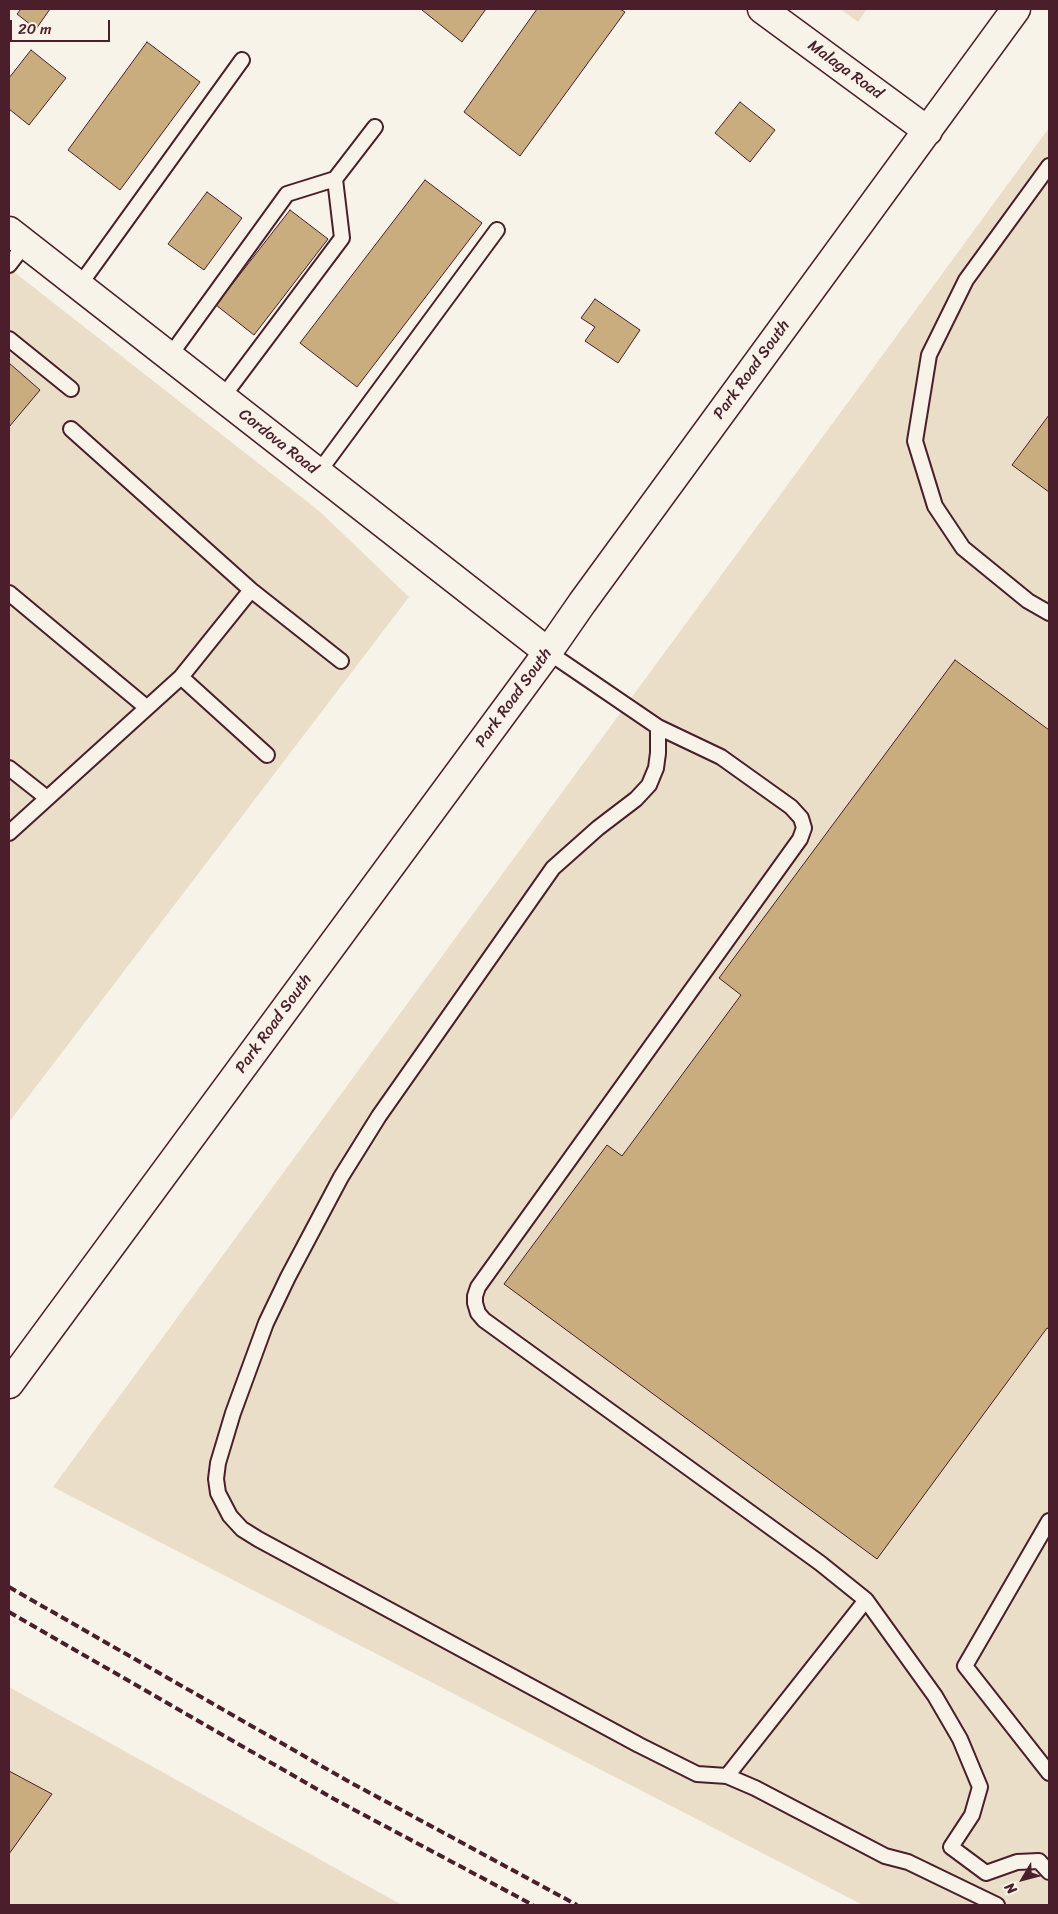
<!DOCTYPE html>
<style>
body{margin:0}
#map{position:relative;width:1058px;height:1914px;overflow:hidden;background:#f7f3e8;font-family:Sriracha,sans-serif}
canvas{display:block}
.frame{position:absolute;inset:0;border:10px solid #4a1f2b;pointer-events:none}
.north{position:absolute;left:998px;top:1854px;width:50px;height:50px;-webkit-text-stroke:4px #f7f3e8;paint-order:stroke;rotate:233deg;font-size:14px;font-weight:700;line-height:20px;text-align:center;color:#4a1f2b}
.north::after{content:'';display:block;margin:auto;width:18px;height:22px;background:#4a1f2b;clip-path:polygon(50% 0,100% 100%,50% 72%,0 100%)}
.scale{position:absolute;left:10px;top:20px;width:100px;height:22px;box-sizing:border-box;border:2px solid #4a1f2b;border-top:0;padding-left:6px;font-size:15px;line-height:18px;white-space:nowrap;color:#4a1f2b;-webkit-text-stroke:4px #f7f3e8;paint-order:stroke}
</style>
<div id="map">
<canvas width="1058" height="1914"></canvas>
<div class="frame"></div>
<div class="north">N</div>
<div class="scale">20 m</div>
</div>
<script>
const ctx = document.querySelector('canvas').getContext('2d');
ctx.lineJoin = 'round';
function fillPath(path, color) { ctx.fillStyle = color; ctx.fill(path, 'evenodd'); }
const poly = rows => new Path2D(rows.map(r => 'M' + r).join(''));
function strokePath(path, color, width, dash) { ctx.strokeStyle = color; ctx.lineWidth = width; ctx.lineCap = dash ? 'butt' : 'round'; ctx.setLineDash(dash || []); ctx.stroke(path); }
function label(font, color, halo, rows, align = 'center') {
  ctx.font = font + ' Sriracha,sans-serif'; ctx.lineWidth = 5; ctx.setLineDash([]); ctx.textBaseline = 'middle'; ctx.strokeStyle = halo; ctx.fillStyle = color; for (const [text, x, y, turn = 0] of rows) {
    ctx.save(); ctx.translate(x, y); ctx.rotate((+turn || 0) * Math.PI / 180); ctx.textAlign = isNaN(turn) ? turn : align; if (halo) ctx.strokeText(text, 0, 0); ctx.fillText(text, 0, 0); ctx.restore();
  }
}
const built = poly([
 [840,9,867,9,858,22],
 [1049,128,1049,1905,863,1905,53,1487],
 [9,268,318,510,409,597,9,1122],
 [9,1687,402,1905,9,1905]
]);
const building = poly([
 [21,9,50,9,36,29,17,14,21,9],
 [423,9,486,9,462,42,422,10,423,9],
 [537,9,620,9,625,12,520,156,464,112,537,9],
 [147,42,200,82,120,190,68,150,147,42],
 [31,50,66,78,29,125,9,109,9,78,31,50],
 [740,102,775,130,750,162,715,133,740,102],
 [425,180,482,223,357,387,300,343,425,180],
 [207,192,242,218,204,270,168,244,207,192],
 [290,210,328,239,254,335,216,305,290,210],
 [595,299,640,330,618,363,585,341,595,327,581,318,595,299],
 [9,363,40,390,9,427,9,363],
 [1049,415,1049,492,1012,465,1049,415],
 [955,660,1049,730,1049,1329,1047,1328,877,1559,504,1284,607,1145,622,1156,741,995,719,978,955,660],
 [9,1771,52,1794,9,1854,9,1771]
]);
const lane = poly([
 [1049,166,966,280,929,355,915,441,935,506,963,548,1028,601,1049,613],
 [335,179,375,127],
 [9,265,25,244],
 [79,286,242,60],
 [9,339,71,389],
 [169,357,287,194,335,179,342,238,222,398],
 [318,473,497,230],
 [251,590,341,661],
 [9,593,146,707],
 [548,652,658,727,721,757,791,807,801,818,804,828,800,839,478,1287,475,1296,475,1303,478,1313,484,1320,820,1563,866,1600,727,1776],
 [181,677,267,755],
 [658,727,658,753,656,768,649,785,636,799,598,828,553,868,379,1116,341,1177,288,1277,266,1323,233,1413,218,1463,216,1479,218,1493,230,1516,242,1529,258,1539,639,1745,697,1774,727,1776,755,1788,885,1856,908,1862,997,1905],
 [9,768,47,798],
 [9,833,181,677,251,590,71,429],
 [1049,1521,965,1666,1049,1773],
 [866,1600,935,1696,960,1739,980,1787,972,1815,951,1847,986,1873,1017,1862,1039,1861,1049,1872]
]);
const street = poly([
 [9,231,548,652]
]);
const secondary = poly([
 [762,9,928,131],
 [9,1384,548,652,582,603,1016,9]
]);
const rail = poly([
 [9,1587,346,1780,577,1905],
 [9,1612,334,1799,533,1905]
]);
const streetNames = [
 ["Malaga Road",845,70,36],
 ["Park Road South",752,370,-54],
 ["Cordova Road",278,442,38],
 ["Park Road South",514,698,-54],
 ["Park Road South",274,1024,-54]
];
fillPath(built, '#eadec8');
fillPath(building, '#caad7f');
strokePath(building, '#4a1f2b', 1);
strokePath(lane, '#4a1f2b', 18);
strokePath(street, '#4a1f2b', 31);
strokePath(secondary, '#4a1f2b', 31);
strokePath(lane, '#f7f3e8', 14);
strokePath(street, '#f7f3e8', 28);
strokePath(secondary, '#f7f3e8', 28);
strokePath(rail, '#4a1f2b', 4, [8, 4]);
label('16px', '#4a1f2b', '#f7f3e8', streetNames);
</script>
